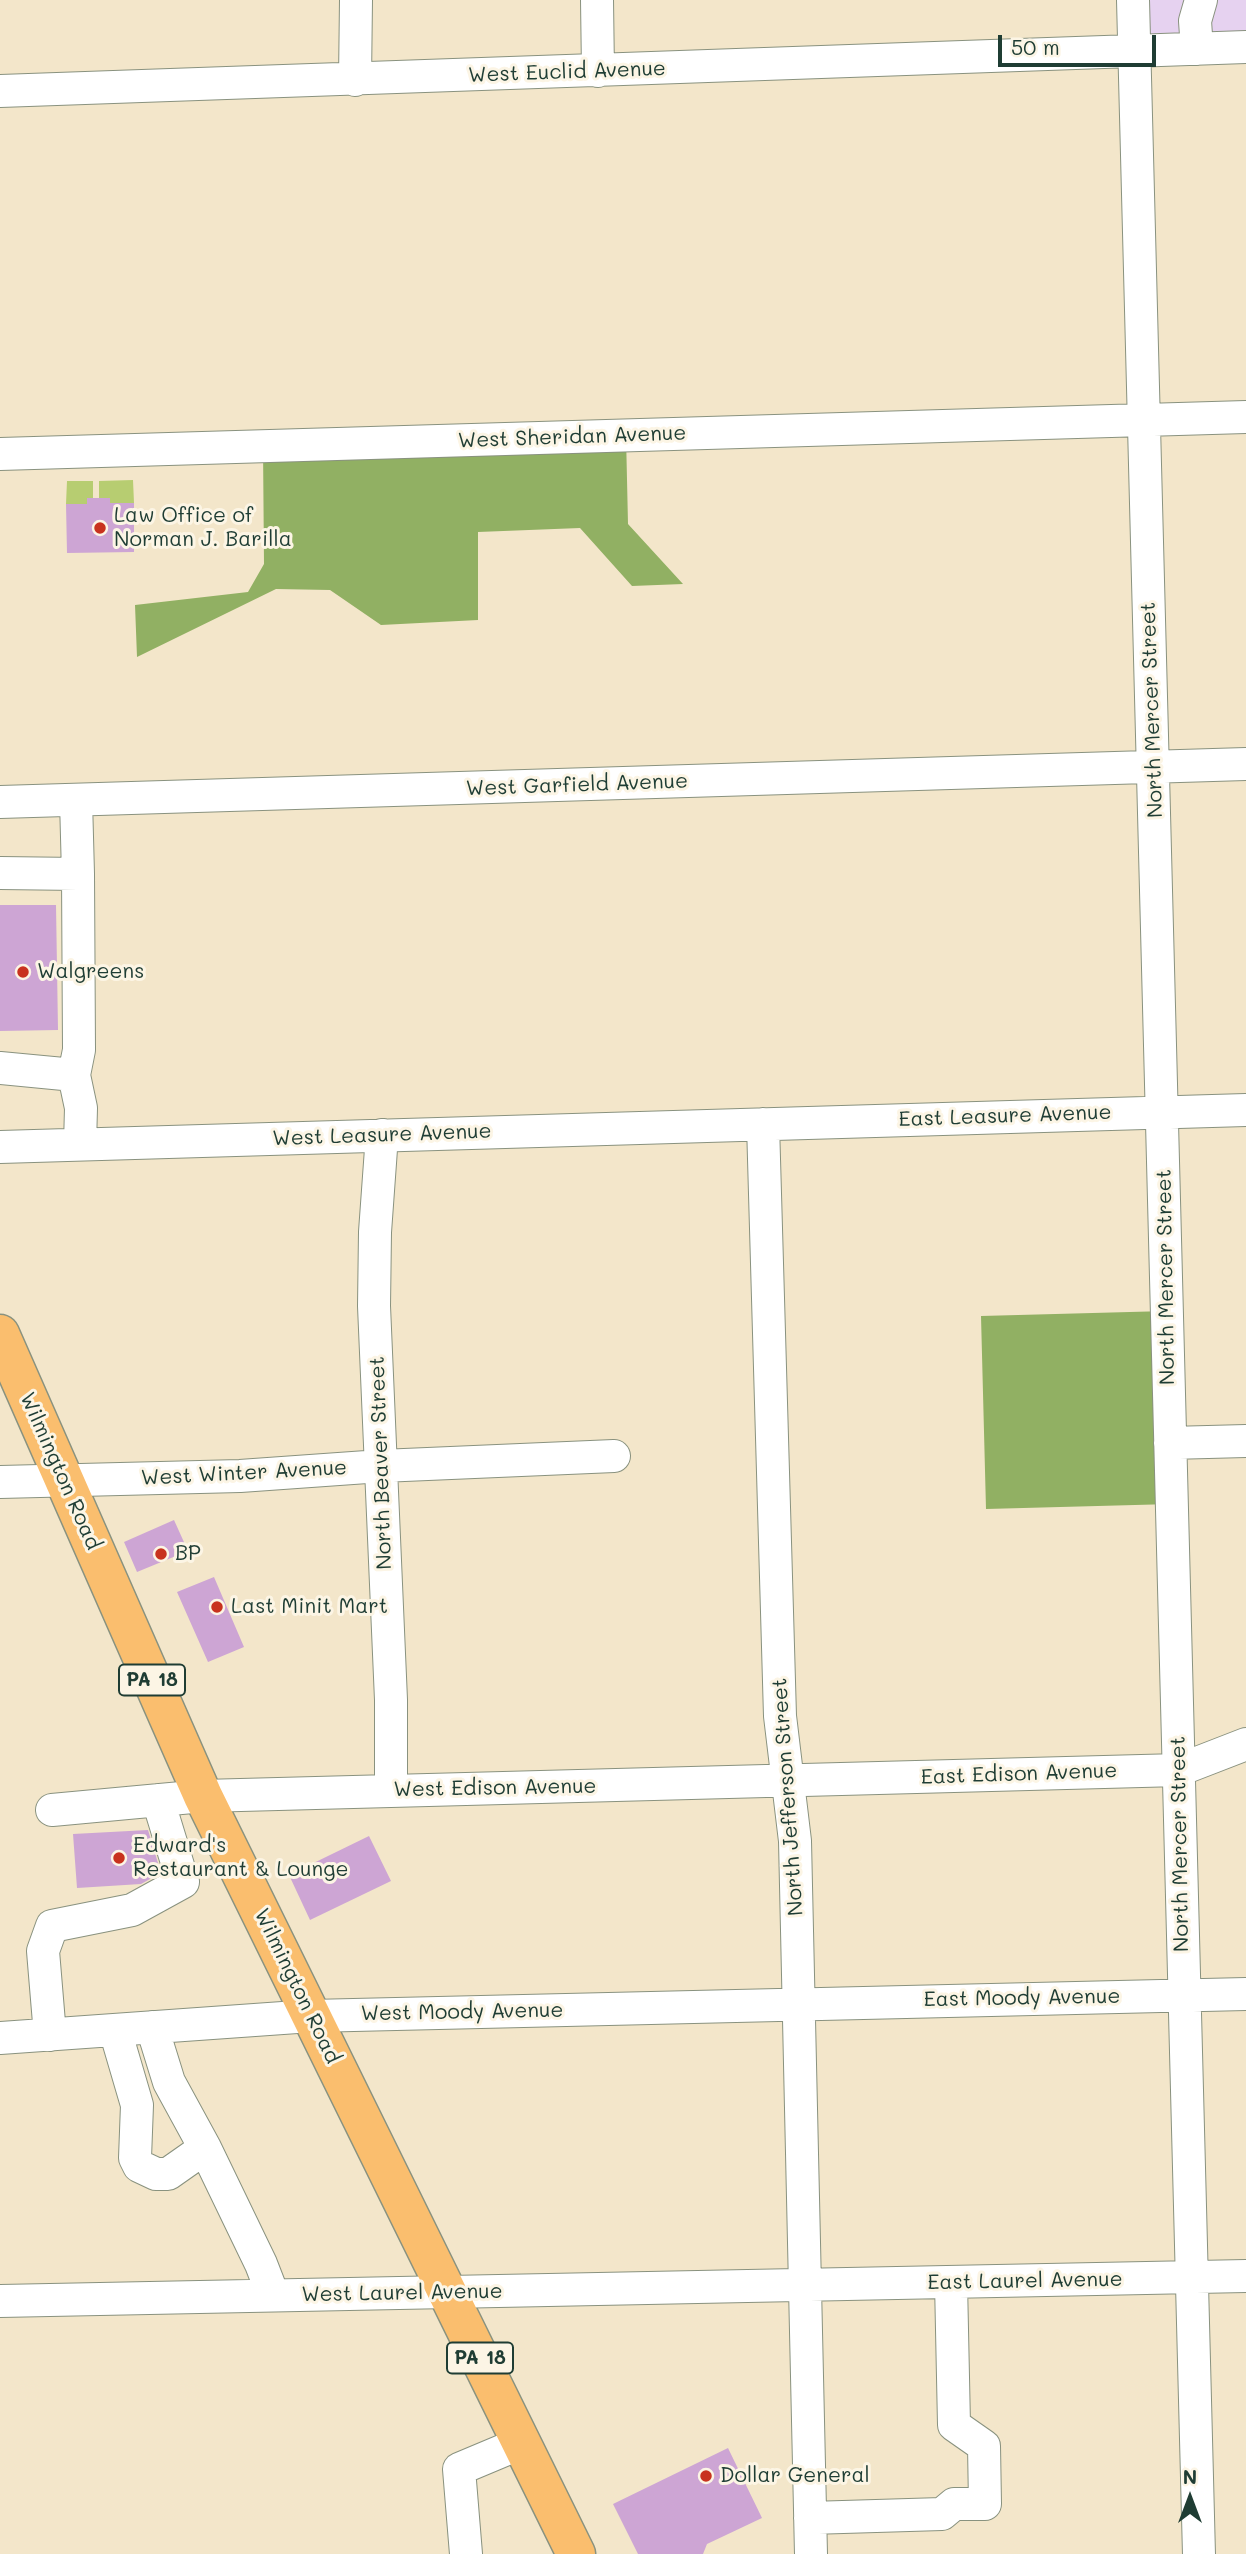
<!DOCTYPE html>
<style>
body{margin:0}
#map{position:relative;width:1246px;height:2554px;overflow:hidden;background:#f3e6ca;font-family:Mali,sans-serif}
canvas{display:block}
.north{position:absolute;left:1155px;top:2463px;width:70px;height:70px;-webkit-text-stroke:5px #fcf5e5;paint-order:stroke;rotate:0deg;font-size:19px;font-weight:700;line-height:28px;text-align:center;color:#1f3d34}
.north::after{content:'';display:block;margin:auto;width:24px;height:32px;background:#1f3d34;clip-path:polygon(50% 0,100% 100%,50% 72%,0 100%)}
.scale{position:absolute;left:998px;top:35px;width:158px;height:32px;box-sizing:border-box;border:4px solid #1f3d34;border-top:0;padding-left:9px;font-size:21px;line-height:24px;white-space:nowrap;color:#1f3d34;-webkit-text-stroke:5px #fcf5e5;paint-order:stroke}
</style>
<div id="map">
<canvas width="1246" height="2554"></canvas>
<div class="north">N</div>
<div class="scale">50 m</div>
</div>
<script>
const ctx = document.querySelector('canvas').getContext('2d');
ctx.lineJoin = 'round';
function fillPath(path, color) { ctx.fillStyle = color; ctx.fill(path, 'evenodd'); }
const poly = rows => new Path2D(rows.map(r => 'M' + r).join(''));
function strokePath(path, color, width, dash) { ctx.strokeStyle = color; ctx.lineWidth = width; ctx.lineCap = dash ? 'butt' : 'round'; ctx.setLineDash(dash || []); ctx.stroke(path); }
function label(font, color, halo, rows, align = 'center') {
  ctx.font = font + ' Mali,sans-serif'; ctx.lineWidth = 6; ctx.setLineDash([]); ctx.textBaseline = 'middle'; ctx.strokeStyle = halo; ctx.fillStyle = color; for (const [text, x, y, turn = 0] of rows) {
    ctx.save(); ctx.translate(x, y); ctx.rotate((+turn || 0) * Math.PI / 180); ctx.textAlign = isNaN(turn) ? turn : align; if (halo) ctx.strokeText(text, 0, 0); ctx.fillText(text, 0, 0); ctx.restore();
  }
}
const built = poly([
 [1133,0,1246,0,1246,47,1134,50]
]);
const green = poly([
 [133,480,134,503,110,503,110,498,99,498,99,481],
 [67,481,93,481,93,498,87,498,87,504,66,504]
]);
const forest = poly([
 [626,435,628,524,683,584,632,586,580,528,478,532,478,620,381,625,330,590,276,589,137,657,135,605,248,592,264,564,263,446],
 [1167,1311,1172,1504,986,1509,981,1316]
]);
const building = poly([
 [87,498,110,498,110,503,134,503,134,552,67,553,66,504,87,504],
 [0,905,56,905,58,1030,0,1031],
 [174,1520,188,1551,137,1572,124,1542],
 [214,1577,244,1647,208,1662,177,1592],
 [148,1830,161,1873,141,1884,77,1888,73,1834],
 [369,1836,391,1881,310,1920,289,1875],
 [728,2448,762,2518,707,2544,703,2554,638,2554,613,2504]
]);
const minor = poly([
 [597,0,598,71],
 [1133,0,1199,2554],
 [1197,49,1195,21,1201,0],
 [355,80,356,0],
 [0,91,1246,47],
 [0,454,1246,417],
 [0,802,1246,764],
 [0,873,78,874,76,800],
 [0,1068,74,1075,81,1108,80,1144],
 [74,1075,79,1050,78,874],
 [763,1124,780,1716,795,1841,811,2554],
 [382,1135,375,1232,374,1306,391,1700,391,1791],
 [0,1147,1246,1110],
 [1170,1443,1246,1441],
 [0,1482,240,1476,381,1466,614,1456],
 [52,1810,203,1796,1179,1770,1246,1744],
 [152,2027,169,2082,205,2148,261,2264,273,2295],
 [115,2030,137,2105,135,2158,139,2166,156,2174,168,2174,205,2148],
 [50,2035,43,1951,52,1926,132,1910,183,1882,158,1800],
 [0,2038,311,2016,1246,1994],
 [0,2301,1246,2276],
 [810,2518,942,2514,954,2504,985,2504,984,2446,954,2425,951,2282],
 [466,2554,459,2469,521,2443]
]);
const major = poly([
 [0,1334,203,1796,576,2554]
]);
const markers = [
 [100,528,7,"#c8321e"],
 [23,972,7,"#c8321e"],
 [161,1554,7,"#c8321e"],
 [217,1607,7,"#c8321e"],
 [119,1858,7,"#c8321e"],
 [706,2476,7,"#c8321e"]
];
const shields = [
 [152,1680,66],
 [480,2358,66]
];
const shieldNames = [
 ["PA 18",152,1680],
 ["PA 18",480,2358]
];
const streetNames = [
 ["West Euclid Avenue",567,72,-2],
 ["West Sheridan Avenue",572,437,-2],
 ["North Mercer Street",1152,710,-92],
 ["West Garfield Avenue",577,785,-2],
 ["East Leasure Avenue",1005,1116,-2],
 ["West Leasure Avenue",382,1135,-2],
 ["North Mercer Street",1166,1277,-91],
 ["North Beaver Street",381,1463,-92],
 ["Wilmington Road",60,1471,66],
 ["West Winter Avenue",244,1473,-3],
 ["East Edison Avenue",1019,1774,-2],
 ["West Edison Avenue",495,1788,-1],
 ["North Jefferson Street",788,1797,-94],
 ["North Mercer Street",1180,1844,-91],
 ["Wilmington Road",297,1986,64],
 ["East Moody Avenue",1022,1998,-1],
 ["West Moody Avenue",462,2012,-1],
 ["East Laurel Avenue",1025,2281,-1],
 ["West Laurel Avenue",402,2293,-1]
];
const poiNames = [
 ["Law Office of",114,516],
 ["Norman J. Barilla",114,540],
 ["Walgreens",37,972],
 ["BP",175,1554],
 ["Last Minit Mart",231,1607],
 ["Edward's",133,1846],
 ["Restaurant & Lounge",133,1870],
 ["Dollar General",720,2476]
];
fillPath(built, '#e6d2f0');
fillPath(green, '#b7cd71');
fillPath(forest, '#91b063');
fillPath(building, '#cda5d4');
strokePath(minor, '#89927f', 34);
strokePath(major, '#89927f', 41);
strokePath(minor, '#fff', 32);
strokePath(major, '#fabe6e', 38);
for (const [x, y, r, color] of markers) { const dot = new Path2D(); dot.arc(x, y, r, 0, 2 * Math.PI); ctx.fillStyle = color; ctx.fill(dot); strokePath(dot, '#fcf5e5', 2.5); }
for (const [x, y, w] of shields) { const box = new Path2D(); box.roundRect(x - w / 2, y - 15.5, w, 31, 5); ctx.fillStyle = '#fcf5e5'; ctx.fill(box); strokePath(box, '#1f3d34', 2); }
label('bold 19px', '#1f3d34', null, shieldNames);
label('21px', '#1f3d34', '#fcf5e5', streetNames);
label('21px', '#1f3d34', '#fcf5e5', poiNames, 'left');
</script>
